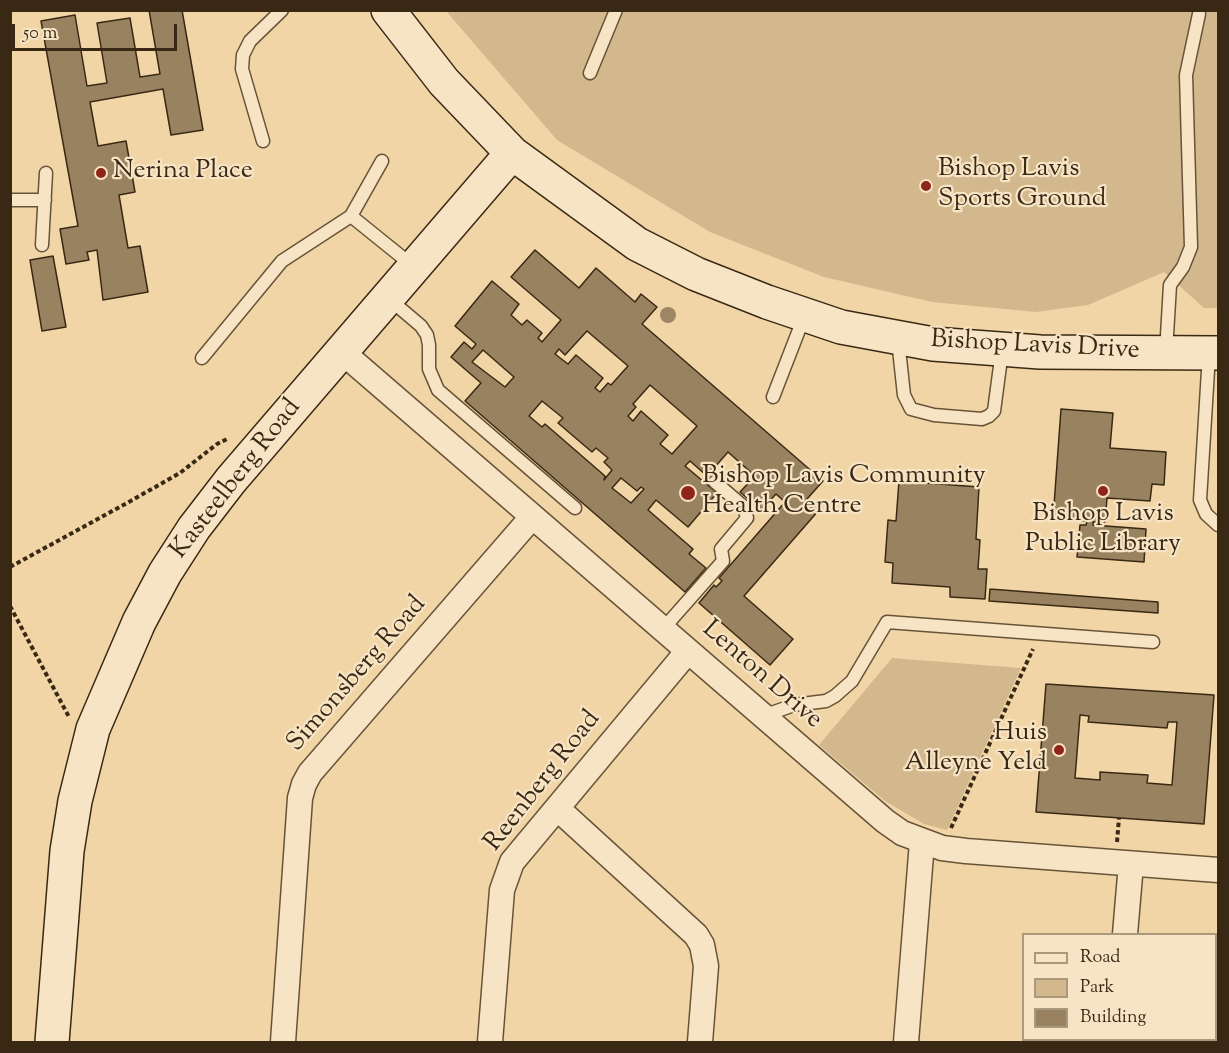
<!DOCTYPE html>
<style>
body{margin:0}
#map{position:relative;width:1229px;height:1053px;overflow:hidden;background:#f2d5a6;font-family:"Sorts Mill Goudy",serif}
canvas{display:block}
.frame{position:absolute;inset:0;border:12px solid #392914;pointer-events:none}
.legend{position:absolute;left:1022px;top:933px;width:195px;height:108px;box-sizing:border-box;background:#f7e4c5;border:2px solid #ab997e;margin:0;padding:8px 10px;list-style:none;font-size:18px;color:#392914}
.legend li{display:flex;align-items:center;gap:12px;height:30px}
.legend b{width:30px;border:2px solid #ab997e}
.scale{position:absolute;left:12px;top:24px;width:165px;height:27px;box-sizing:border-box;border:3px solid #392914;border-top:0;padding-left:8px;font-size:18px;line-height:21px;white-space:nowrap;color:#392914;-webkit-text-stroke:4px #f7e4c5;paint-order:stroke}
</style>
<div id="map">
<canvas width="1229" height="1053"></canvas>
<div class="frame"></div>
<ul class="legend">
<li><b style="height:8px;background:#f7e4c5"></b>Road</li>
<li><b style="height:16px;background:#d3b88d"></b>Park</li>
<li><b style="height:16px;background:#998260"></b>Building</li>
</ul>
<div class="scale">50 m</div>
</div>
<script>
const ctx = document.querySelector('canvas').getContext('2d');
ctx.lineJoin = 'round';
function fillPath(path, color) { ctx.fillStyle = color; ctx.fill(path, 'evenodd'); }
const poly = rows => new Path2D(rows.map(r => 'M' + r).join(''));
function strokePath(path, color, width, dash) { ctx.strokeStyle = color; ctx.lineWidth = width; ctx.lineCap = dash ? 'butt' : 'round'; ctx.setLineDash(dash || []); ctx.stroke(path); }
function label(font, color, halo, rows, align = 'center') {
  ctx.font = font + ' "Sorts Mill Goudy",serif'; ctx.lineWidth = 4.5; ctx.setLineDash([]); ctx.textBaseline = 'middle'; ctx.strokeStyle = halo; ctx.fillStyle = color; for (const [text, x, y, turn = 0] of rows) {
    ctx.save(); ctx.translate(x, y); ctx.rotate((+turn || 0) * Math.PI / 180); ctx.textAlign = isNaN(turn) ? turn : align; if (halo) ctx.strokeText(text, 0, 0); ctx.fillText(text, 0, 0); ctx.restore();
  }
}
const green = poly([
 [446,11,1218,11,1218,308,1204,308,1164,272,1088,305,1036,312,932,302,824,277,710,232,557,140],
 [892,658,1021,668,947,830,924,824,885,801,819,745]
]);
const building = poly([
 [149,10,182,10,203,130,171,135,163,89,90,102,98,146,126,141,135,192,119,195,128,248,140,246,148,292,103,300,97,250,87,252,89,260,66,264,60,229,78,226,41,21,75,15,87,86,107,83,97,23,130,18,140,77,160,74,149,10],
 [535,250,579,288,596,268,635,302,641,294,657,307,642,324,823,481,807,499,819,510,744,596,793,639,770,665,699,603,714,585,716,587,722,581,719,578,785,502,776,494,761,510,740,492,755,476,728,452,707,476,690,461,685,466,717,493,688,527,656,500,648,510,693,549,689,554,706,568,685,592,465,401,481,383,451,357,464,342,472,349,476,344,455,326,492,281,519,304,511,315,522,325,527,320,542,333,538,338,542,342,561,320,511,277,535,250],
 [587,331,628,366,611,385,608,383,600,392,595,388,603,378,576,355,568,364,555,354,559,349,565,355,587,331],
 [483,350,514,377,505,387,472,362,483,350],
 [650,385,697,426,672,454,660,444,668,435,641,411,633,421,628,416,636,407,633,404,650,385],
 [542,401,563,418,558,423,592,452,596,448,608,458,604,462,612,470,604,480,605,476,545,424,542,427,529,416,542,401],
 [621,478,637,491,641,487,644,489,631,503,612,488,621,478],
 [53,256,66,327,42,331,30,260,53,256],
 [1061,409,1113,413,1110,448,1166,452,1164,485,1152,484,1150,501,1107,498,1105,522,1093,522,1093,525,1146,529,1144,562,1077,557,1080,525,1086,525,1087,521,1053,519,1061,409],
 [899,481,979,487,976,539,980,540,978,569,987,569,985,599,950,597,950,587,892,583,893,563,885,562,888,520,896,521,899,481],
 [990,589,1158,602,1158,613,989,601,990,589],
 [1046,684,1214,695,1204,824,1036,812,1046,684],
 [1080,715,1089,716,1088,722,1167,728,1168,722,1177,722,1172,785,1147,783,1148,775,1100,772,1100,780,1075,778,1080,715]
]);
const path = poly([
 [10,567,127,503,180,473,217,444,229,438],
 [10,606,69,717],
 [951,828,1033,649],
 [1117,842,1119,818]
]);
const lane = poly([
 [590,73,616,10],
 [263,141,242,69,243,55,250,41,282,10],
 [10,200,45,200],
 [351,216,413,266],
 [42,245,46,173],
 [388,298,421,326,427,335,429,345,429,369,438,390,575,508],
 [898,340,904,395,911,409,934,415,982,419,989,416,994,411,1002,351],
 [1166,352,1170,285,1183,267,1191,247,1186,75,1199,14],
 [1209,354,1200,500,1206,514,1218,525],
 [202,358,282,261,351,216,382,161],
 [773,397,804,317],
 [663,629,723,561,721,549,747,518,744,507,715,482],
 [763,716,794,705,826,701,835,696,852,681,887,622,1153,642]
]);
const street = poly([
 [341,351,885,821,902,833,942,848,966,851,1218,870],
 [557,808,696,935,702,945,706,966,700,1042],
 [1125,934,1131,864],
 [283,1042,300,798,304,784,310,773,532,517],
 [490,1042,502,890,512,862,688,651],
 [906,1042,922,842],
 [1117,1042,1117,1040]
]);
const secondary = poly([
 [388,10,444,82,512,153,637,244,696,274,767,302,841,327,933,344,1040,352,1218,353],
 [52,1042,67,851,75,801,93,729,139,622,165,573,194,528,231,480,512,153]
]);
const trees = [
 [668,315]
];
const markers = [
 [101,173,6,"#8f2418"],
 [926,186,6,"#8f2418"],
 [1103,491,6,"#8f2418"],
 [688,493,8,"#8f2418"],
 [1059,750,6,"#8f2418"]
];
const poiNames = [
 ["Bishop Lavis",938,171],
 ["Sports Ground",938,201],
 ["Nerina Place",113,173],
 ["Bishop Lavis Community",702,478],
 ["Health Centre",702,508],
 ["Bishop Lavis",1103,516,"center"],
 ["Public Library",1103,546,"center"],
 ["Huis",1047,735,"right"],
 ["Alleyne Yeld",1047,765,"right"]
];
const streetNames = [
 ["Bishop Lavis Drive",1035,347,3],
 ["Kasteelberg Road",237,480,-52],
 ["Simonsberg Road",358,675,-49],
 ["Lenton Drive",761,676,41],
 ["Reenberg Road",544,782,-52]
];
fillPath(green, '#d3b88d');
fillPath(building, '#998260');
strokePath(building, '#392914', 1.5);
strokePath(lane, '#675438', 15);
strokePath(street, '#675438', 27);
strokePath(secondary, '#392914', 36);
strokePath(path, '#392914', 4, [4.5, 3]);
strokePath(lane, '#f7e4c5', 12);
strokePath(street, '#f7e4c5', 24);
strokePath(secondary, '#f7e4c5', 33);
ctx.fillStyle = '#9d8663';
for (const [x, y] of trees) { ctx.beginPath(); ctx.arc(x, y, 8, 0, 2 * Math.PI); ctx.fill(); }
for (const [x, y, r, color] of markers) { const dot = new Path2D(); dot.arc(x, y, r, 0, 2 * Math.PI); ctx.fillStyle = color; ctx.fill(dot); strokePath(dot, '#f7e4c5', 2); }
label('26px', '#392914', '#f7e4c5', poiNames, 'left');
label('26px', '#392914', '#f7e4c5', streetNames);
</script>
